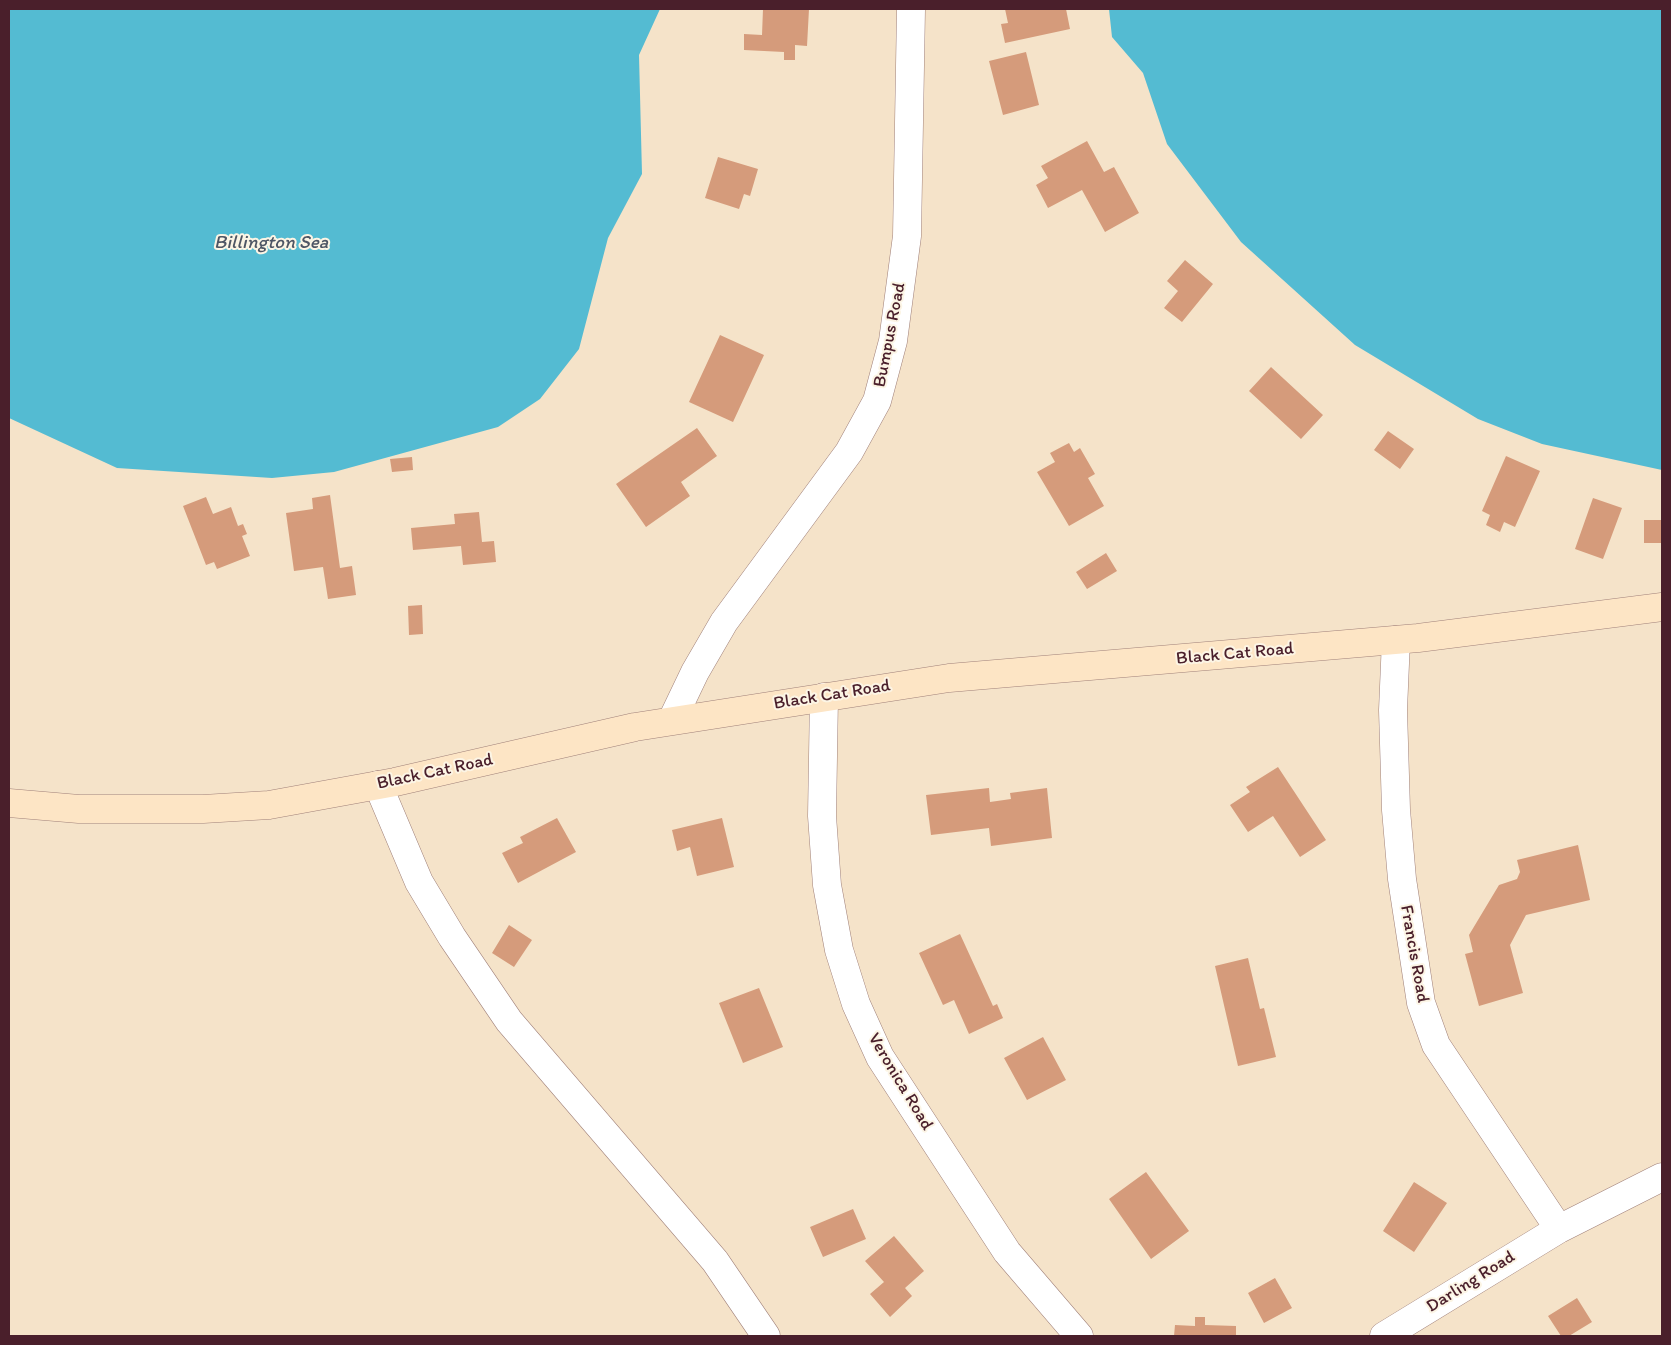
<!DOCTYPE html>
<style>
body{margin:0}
#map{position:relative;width:1671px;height:1345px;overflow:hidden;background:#f5e3c9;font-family:Itim,sans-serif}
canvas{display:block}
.frame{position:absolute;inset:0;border:10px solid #4a1f2b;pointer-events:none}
</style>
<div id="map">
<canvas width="1671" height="1345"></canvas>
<div class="frame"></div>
</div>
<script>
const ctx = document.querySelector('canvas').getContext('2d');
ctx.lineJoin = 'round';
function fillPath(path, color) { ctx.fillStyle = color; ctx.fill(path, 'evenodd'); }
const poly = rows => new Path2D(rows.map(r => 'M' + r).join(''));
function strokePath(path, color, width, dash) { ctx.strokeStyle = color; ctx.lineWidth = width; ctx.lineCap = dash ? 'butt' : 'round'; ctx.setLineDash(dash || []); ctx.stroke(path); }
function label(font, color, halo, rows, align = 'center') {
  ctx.font = font + ' Itim,sans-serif'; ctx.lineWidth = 4; ctx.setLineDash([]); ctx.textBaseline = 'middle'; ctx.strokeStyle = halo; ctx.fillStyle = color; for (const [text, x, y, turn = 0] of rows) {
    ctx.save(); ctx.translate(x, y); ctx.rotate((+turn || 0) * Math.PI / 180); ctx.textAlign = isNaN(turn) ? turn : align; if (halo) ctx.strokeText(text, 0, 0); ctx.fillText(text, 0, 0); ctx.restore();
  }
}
const water = poly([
 [9,9,660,9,639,55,642,174,608,238,579,349,540,399,498,427,334,472,272,478,117,468,9,418],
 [1109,9,1662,9,1662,470,1542,444,1478,419,1355,345,1241,242,1167,144,1143,73,1112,37]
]);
const building = poly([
 [763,9,809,9,807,46,795,45,795,60,784,60,784,52,744,50,744,34,762,35],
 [1005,9,1066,9,1070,29,1005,43,1001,24,1008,23],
 [1026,52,1039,105,1003,115,989,61],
 [1087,141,1104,172,1114,167,1139,213,1105,232,1082,190,1048,208,1036,185,1048,178,1041,166],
 [718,157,758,169,750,196,744,194,739,209,705,198],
 [1185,260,1213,284,1182,322,1164,308,1178,291,1167,281],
 [720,335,764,355,733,422,689,402],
 [1271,367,1323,415,1301,439,1249,391],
 [697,428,717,456,681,482,690,496,646,527,616,484],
 [1388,431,1414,449,1400,469,1374,450],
 [1069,443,1074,452,1080,448,1095,474,1088,478,1104,506,1069,526,1037,472,1055,462,1050,453],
 [1506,456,1540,471,1515,527,1504,522,1500,532,1486,525,1490,515,1482,511],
 [412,457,413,470,392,472,390,459],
 [330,495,340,568,352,566,356,595,328,599,323,567,294,571,286,513,313,509,312,498],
 [206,497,213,514,231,507,238,526,243,524,247,534,242,536,250,556,217,569,214,562,206,565,183,506],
 [1593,498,1622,508,1603,559,1575,549],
 [479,512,482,542,494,541,496,562,463,565,461,546,413,550,411,528,455,524,454,514],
 [1644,520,1662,520,1662,543,1644,543],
 [1106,553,1117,571,1087,589,1076,572],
 [422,605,423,634,409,635,408,606],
 [1278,767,1326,840,1300,857,1273,816,1248,832,1230,805,1250,792,1246,787],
 [989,788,990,802,1011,799,1010,793,1047,788,1052,838,991,846,989,828,931,835,926,795],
 [557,818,576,852,518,883,502,853,523,843,520,837],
 [722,818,734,867,697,876,690,847,677,851,672,830],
 [1578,845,1590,900,1526,915,1510,945,1523,993,1479,1006,1465,954,1473,952,1469,935,1499,885,1517,879,1520,872,1517,860],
 [509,925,532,940,514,967,492,953],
 [960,934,993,1006,997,1004,1003,1018,969,1034,954,1000,943,1005,919,953],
 [1248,958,1260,1009,1264,1008,1276,1057,1238,1066,1215,966],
 [759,988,783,1047,743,1063,719,1003],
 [1043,1037,1066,1080,1027,1100,1004,1058],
 [1146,1172,1189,1231,1151,1259,1109,1199],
 [1414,1182,1447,1203,1414,1252,1383,1231],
 [853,1209,866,1239,823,1257,810,1227],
 [894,1236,924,1271,905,1288,912,1296,890,1317,870,1294,884,1282,865,1261],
 [1275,1278,1292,1308,1264,1323,1248,1293],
 [1577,1298,1592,1322,1569,1336,1561,1336,1548,1316],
 [1195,1317,1205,1317,1205,1325,1236,1326,1236,1336,1174,1336,1175,1325,1195,1326]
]);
const street = poly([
 [1396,640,1393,710,1396,810,1402,879,1421,1003,1436,1045,1559,1229],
 [824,697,822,816,827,885,839,950,856,1004,880,1057,1007,1252,1079,1336],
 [672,720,695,672,724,622,849,452,877,401,893,341,907,236,911,9],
 [378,785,419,882,452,937,509,1021,715,1261,766,1336],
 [1384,1336,1559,1229,1662,1177]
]);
const secondary = poly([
 [9,803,79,809,203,809,269,805,395,782,635,727,949,678,1418,638,1662,607]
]);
const streetNames = [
 ["Bumpus Road",890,335,-79],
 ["Black Cat Road",1235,654,-5],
 ["Black Cat Road",832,695,-9],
 ["Black Cat Road",435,772,-12],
 ["Francis Road",1414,954,80],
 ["Veronica Road",900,1082,59],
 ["Darling Road",1471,1282,-32]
];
const waterNames = [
 ["Billington Sea",271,243]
];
fillPath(water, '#54bbd2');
fillPath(building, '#d59b7b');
strokePath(street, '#a0817a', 29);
strokePath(secondary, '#a0817a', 29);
strokePath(street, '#fff', 28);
strokePath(secondary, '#fde5c5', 28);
label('18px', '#4a1f2b', '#fcf5e5', streetNames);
label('italic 19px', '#4e5665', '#fcf5e5', waterNames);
</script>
